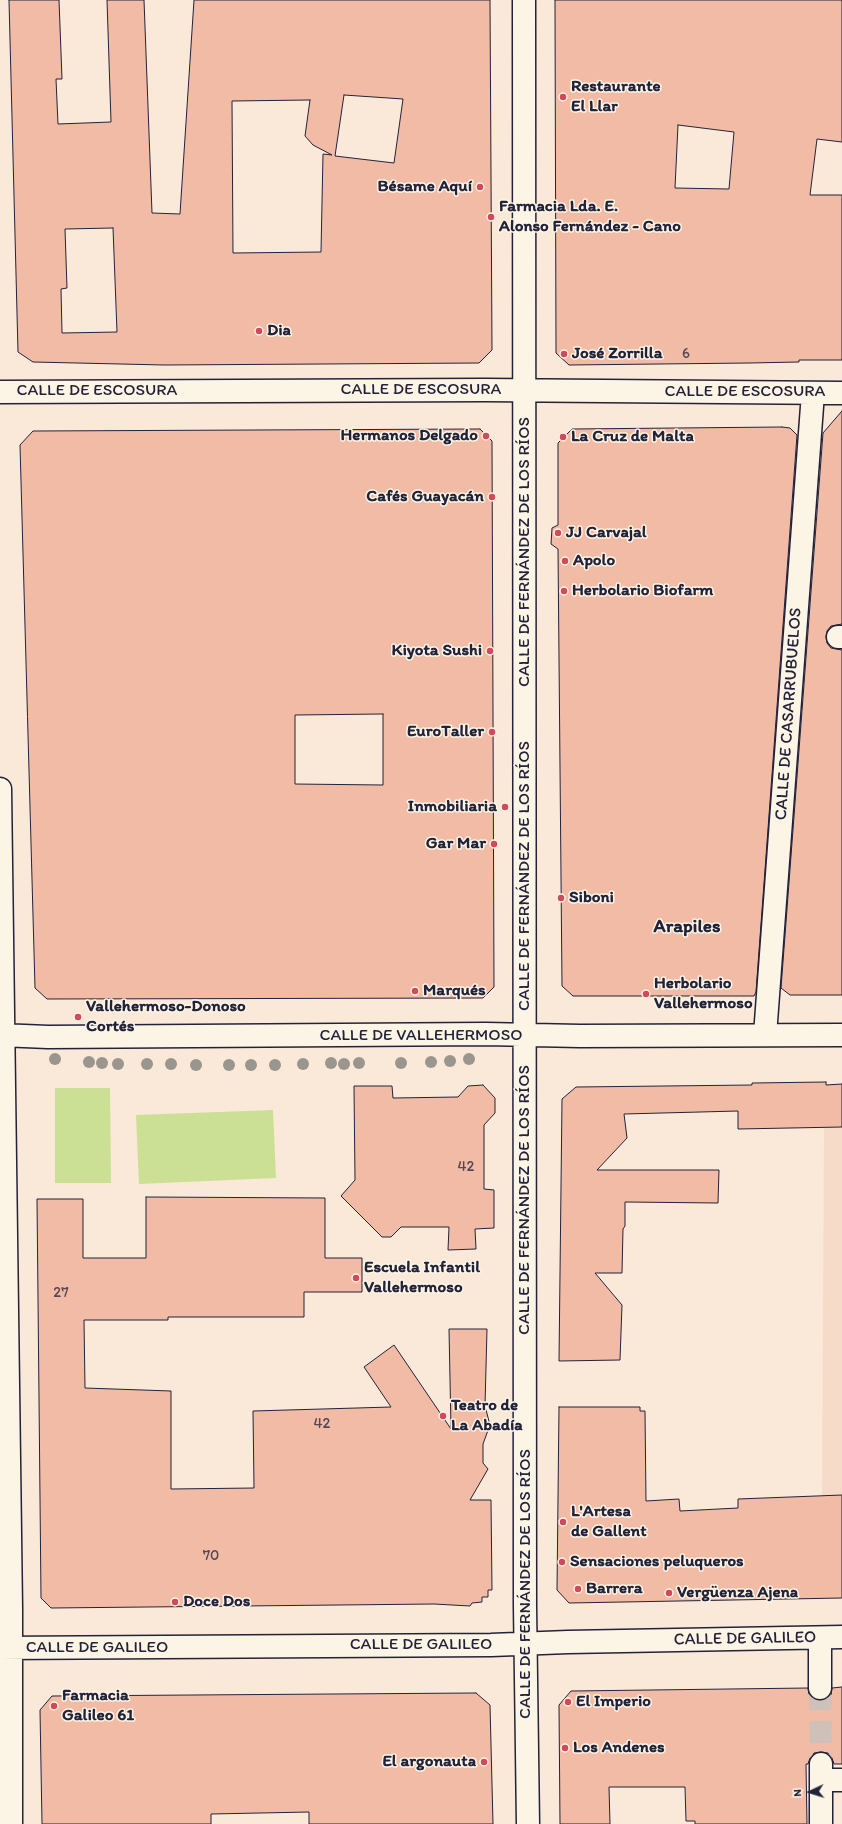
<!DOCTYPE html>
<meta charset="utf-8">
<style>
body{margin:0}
#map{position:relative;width:842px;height:1824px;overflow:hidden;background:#fae9d8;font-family:Itim,sans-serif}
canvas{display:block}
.north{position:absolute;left:790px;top:1772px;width:40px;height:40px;-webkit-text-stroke:3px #fcf5e5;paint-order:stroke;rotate:266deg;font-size:11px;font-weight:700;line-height:16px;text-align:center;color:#22223b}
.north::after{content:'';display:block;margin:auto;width:14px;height:18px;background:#22223b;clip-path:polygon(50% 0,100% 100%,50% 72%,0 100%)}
</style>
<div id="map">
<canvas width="842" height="1824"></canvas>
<div class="north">N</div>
</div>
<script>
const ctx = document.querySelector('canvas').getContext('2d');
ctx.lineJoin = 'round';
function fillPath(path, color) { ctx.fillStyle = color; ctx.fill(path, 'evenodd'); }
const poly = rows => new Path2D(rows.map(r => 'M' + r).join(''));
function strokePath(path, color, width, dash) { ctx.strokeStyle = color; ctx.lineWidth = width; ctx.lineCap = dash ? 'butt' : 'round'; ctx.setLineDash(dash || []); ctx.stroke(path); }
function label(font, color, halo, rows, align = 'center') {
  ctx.font = font + ' Itim,sans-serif'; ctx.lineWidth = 3; ctx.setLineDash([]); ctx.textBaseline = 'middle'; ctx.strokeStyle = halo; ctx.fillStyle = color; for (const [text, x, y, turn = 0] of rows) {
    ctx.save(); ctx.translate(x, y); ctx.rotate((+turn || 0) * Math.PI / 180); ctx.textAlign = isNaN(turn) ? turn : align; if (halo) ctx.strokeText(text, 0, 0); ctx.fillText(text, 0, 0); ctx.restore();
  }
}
const built = poly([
 [842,1084,842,1495,822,1496,824,1127,826,1085]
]);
const green = poly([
 [55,1088,110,1088,111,1183,55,1183],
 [273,1110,276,1178,139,1184,136,1115]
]);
const building = poly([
 [9,0,59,0,62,79,56,79,58,124,111,122,107,0,144,0,152,213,180,214,194,0,490,0,492,350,479,363,164,365,33,362,18,352,9,0],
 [344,95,403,99,394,163,335,156,344,95],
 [310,100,305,136,313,145,332,155,323,154,321,252,233,253,232,101,310,100],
 [113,228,117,332,62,333,61,289,67,288,65,229,113,228],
 [555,0,842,0,842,142,817,139,810,195,842,195,842,360,799,360,799,362,749,363,569,365,556,353,555,0],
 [678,125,734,132,729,189,675,188,678,125],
 [842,411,842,624,831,626,827,631,826,637,827,643,831,648,842,650,842,995,790,995,781,988,823,433,842,411],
 [782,427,790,428,797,435,756,992,754,996,573,996,562,986,558,549,551,544,552,528,558,525,558,443,572,429,782,427],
 [480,429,492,441,494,987,483,998,47,999,35,988,20,445,33,431,480,429],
 [383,714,383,785,295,784,295,715,383,714],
 [826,1082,826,1085,842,1084,842,1127,738,1129,738,1111,624,1114,627,1138,597,1170,719,1170,718,1203,625,1202,625,1226,623,1229,622,1273,595,1273,622,1305,620,1360,559,1361,562,1099,576,1087,752,1085,752,1083,826,1082],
 [483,1085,495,1098,495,1113,484,1125,484,1189,494,1190,494,1228,475,1229,476,1249,448,1250,449,1227,401,1227,391,1237,382,1237,341,1196,355,1180,354,1086,392,1086,393,1098,458,1097,468,1086,483,1085],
 [146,1197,325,1198,325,1258,362,1258,362,1292,304,1292,304,1317,168,1317,168,1320,84,1320,85,1388,171,1391,171,1489,254,1488,253,1411,391,1407,364,1367,394,1345,451,1429,449,1329,487,1329,485,1406,490,1425,483,1444,483,1463,488,1469,470,1500,491,1500,492,1590,488,1590,488,1597,482,1597,482,1602,472,1603,470,1606,434,1604,51,1608,41,1598,37,1199,83,1199,83,1258,146,1258,146,1197],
 [559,1407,640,1407,640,1411,645,1411,646,1501,679,1499,680,1511,738,1508,738,1499,842,1495,842,1598,569,1603,557,1590,559,1407],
 [842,1687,842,1764,834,1764,832,1758,828,1753,821,1752,814,1753,810,1758,808,1764,806,1764,807,1824,695,1824,695,1821,686,1821,685,1787,609,1787,610,1824,560,1824,559,1705,571,1691,808,1688,809,1694,813,1699,820,1700,826,1699,831,1695,832,1688,842,1687],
 [476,1693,490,1705,493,1824,309,1824,309,1812,211,1814,211,1824,42,1824,40,1710,52,1696,476,1693]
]);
const minorTunnel = poly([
 [820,1688,821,1764]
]);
const minor = poly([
 [524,0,525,1606,528,1824],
 [0,392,485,390,842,393],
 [838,637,842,637],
 [0,789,11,1609,11,1824],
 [0,1035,48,1037,486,1034,580,1036,842,1035],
 [765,1035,813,393],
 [820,1638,820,1688],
 [0,1648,491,1645,568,1642,842,1637],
 [821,1764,821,1824],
 [821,1780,842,1780]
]);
const trees = [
 [55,1059],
 [469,1059],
 [450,1061],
 [89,1062],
 [431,1062],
 [102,1063],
 [331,1063],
 [359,1063],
 [401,1063],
 [118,1064],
 [147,1064],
 [171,1064],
 [303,1064],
 [344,1064],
 [196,1065],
 [229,1065],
 [251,1065],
 [275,1065]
];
const markers = [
 [563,97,4,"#d1495b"],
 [480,187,4,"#d1495b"],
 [491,217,4,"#d1495b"],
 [259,331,4,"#d1495b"],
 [564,354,4,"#d1495b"],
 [486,436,4,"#d1495b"],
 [563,437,4,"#d1495b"],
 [492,497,4,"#d1495b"],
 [558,533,4,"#d1495b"],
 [565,561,4,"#d1495b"],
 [564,591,4,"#d1495b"],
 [490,651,4,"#d1495b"],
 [492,732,4,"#d1495b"],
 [505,807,4,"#d1495b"],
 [494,844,4,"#d1495b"],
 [561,898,4,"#d1495b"],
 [415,991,4,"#d1495b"],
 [646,994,4,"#d1495b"],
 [78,1017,4,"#d1495b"],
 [356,1278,4,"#d1495b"],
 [443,1416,4,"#d1495b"],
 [563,1522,4,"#d1495b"],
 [562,1562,4,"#d1495b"],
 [578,1589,4,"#d1495b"],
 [669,1593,4,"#d1495b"],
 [175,1602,4,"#d1495b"],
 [568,1702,4,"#d1495b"],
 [54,1706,4,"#d1495b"],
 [565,1748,4,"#d1495b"],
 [484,1762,4,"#d1495b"]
];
const numberNames = [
 ["6",686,354],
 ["42",466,1167],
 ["27",61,1293],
 ["42",322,1424],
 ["70",211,1556]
];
const poiNames = [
 ["Restaurante",571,87],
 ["El Llar",571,107],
 ["Bésame Aquí",472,187,"right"],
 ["Farmacia Lda. E.",499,207],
 ["Alonso Fernández - Cano",499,227],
 ["Dia",267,331],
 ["José Zorrilla",572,354],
 ["Hermanos Delgado",478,436,"right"],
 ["La Cruz de Malta",571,437],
 ["Cafés Guayacán",484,497,"right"],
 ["JJ Carvajal",566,533],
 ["Apolo",573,561],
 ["Herbolario Biofarm",572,591],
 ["Kiyota Sushi",482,651,"right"],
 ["EuroTaller",484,732,"right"],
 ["Inmobiliaria",497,807,"right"],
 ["Gar Mar",486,844,"right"],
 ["Siboni",569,898],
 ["Herbolario",654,984],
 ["Vallehermoso",654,1004],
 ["Marqués",423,991],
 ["Vallehermoso-Donoso",86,1007],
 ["Cortés",86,1027],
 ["Escuela Infantil",364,1268],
 ["Vallehermoso",364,1288],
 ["Teatro de",451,1406],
 ["La Abadía",451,1426],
 ["L'Artesa",571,1512],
 ["de Gallent",571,1532],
 ["Sensaciones peluqueros",570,1562],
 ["Barrera",586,1589],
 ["Vergüenza Ajena",677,1593],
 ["Doce Dos",183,1602],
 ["Farmacia",62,1696],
 ["Galileo 61",62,1716],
 ["El Imperio",576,1702],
 ["Los Andenes",573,1748],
 ["El argonauta",476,1762,"right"]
];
const streetNames = [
 ["CALLE DE ESCOSURA",421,390],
 ["CALLE DE ESCOSURA",97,391],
 ["CALLE DE ESCOSURA",745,392],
 ["CALLE DE FERNÁNDEZ DE LOS RÍOS",525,552,-90],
 ["CALLE DE CASARRUBUELOS",789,714,-86],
 ["CALLE DE FERNÁNDEZ DE LOS RÍOS",525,876,-90],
 ["CALLE DE VALLEHERMOSO",421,1036],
 ["CALLE DE FERNÁNDEZ DE LOS RÍOS",525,1200,-90],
 ["CALLE DE FERNÁNDEZ DE LOS RÍOS",526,1584,-90],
 ["CALLE DE GALILEO",745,1639,-1],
 ["CALLE DE GALILEO",421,1645],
 ["CALLE DE GALILEO",97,1648]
];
const quarterNames = [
 ["Arapiles",687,927]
];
fillPath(built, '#f7dbc9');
fillPath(green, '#cce095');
fillPath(building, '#f1bba5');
strokePath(building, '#22223b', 1);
strokePath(minorTunnel, '#cfc1b9', 22, [22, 11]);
strokePath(minor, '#22223b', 25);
strokePath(minor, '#fcf5e5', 22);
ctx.fillStyle = '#9a968e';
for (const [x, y] of trees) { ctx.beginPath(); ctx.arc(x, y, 6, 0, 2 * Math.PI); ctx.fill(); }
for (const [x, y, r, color] of markers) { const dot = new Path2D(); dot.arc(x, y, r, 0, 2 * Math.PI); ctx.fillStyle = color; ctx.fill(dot); strokePath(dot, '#fcf5e5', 1.5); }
label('15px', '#564856', null, numberNames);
label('bold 17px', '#22223b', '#fcf5e5', poiNames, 'left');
label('17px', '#22223b', '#fcf5e5', streetNames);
label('bold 19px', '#22223b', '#fcf5e5', quarterNames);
</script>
